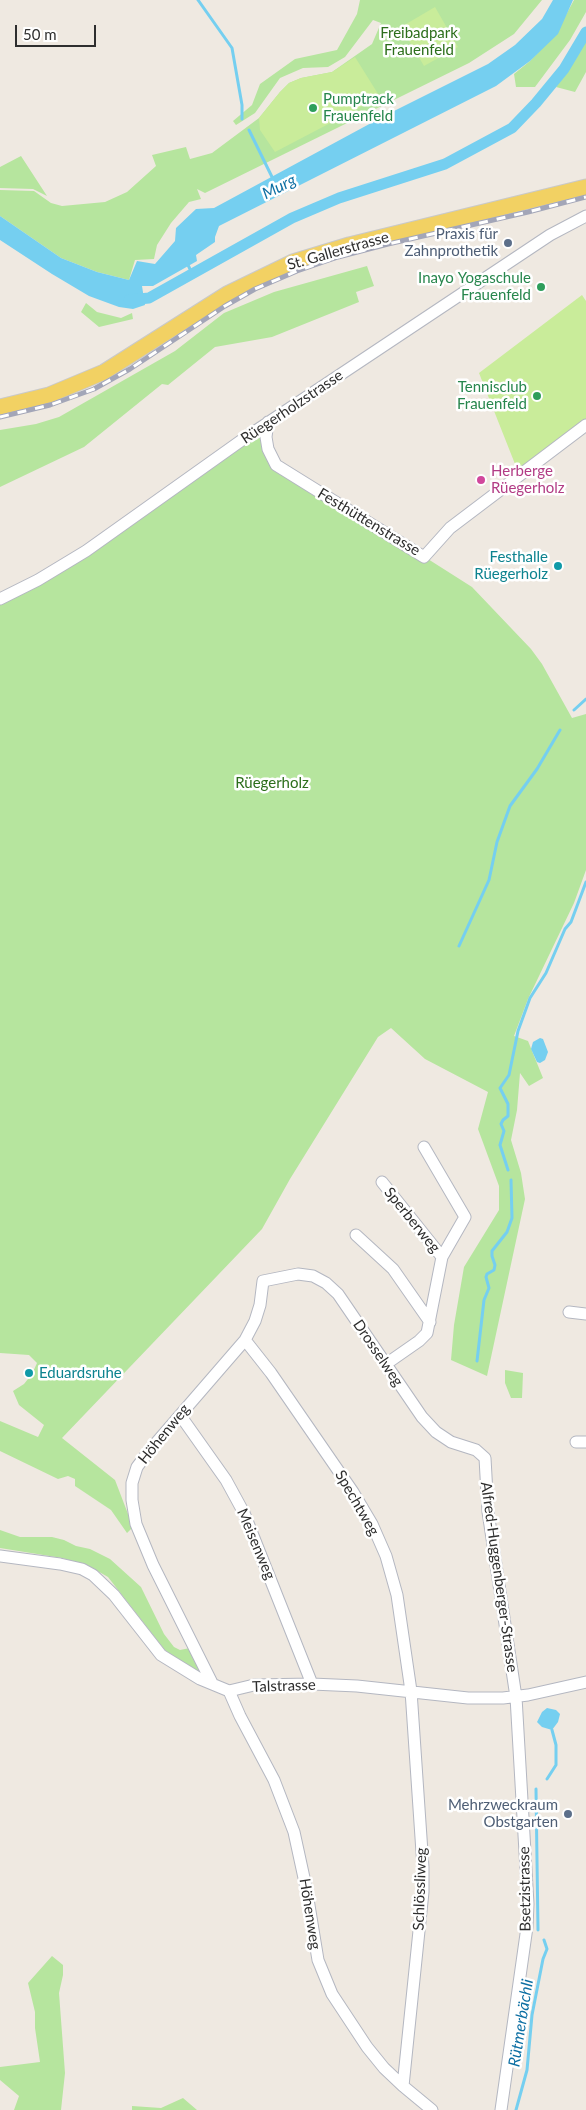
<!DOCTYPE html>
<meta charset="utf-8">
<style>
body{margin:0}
#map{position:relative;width:586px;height:2110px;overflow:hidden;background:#efe9e1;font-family:Lato,sans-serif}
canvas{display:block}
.scale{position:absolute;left:15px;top:25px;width:81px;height:22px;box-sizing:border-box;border:2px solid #2e2e2e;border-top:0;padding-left:6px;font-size:15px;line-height:18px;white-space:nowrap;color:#2e2e2e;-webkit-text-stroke:4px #fff;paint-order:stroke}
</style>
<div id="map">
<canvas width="586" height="2110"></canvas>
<div class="scale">50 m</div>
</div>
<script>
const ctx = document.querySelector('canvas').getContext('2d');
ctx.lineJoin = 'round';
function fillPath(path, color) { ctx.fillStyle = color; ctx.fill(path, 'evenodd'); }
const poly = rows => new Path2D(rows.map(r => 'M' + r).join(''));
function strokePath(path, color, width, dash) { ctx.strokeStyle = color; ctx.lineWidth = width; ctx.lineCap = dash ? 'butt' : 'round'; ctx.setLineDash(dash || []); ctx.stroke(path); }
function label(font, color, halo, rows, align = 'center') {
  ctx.font = font + ' Lato,sans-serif'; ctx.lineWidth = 5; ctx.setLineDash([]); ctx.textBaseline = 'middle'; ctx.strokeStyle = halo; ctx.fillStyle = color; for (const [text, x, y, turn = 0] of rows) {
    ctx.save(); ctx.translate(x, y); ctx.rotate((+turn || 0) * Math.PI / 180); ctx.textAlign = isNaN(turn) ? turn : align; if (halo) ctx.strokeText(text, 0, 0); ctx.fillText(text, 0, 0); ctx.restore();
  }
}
const green = poly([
 [360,0,542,0,514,34,469,63,205,193,197,189,201,199,189,202,171,223,157,245,154,259,135,260,129,280,97,272,61,258,0,216,0,190,34,191,51,203,62,206,105,202,127,192,156,166,152,155,186,147,190,159,212,153,259,118,280,92,289,83,301,78,332,72,372,44,381,23,373,20,345,57,328,67,303,68,280,78,255,113,236,125,233,121,252,105,260,84,295,59,337,50,357,14],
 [574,0,586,0,586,12,570,40,535,87,516,87,514,74,530,61,556,33],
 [586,37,586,72,575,92,556,87],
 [21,156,47,196,33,189,0,188,0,167],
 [367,266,374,286,356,292,359,302,272,337,215,347,168,385,162,384,84,447,0,487,0,430,36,424,59,417,175,351,224,313,274,292],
 [86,303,97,312,121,318,132,313,133,319,99,327,81,312],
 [268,422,272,460,472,587,531,649,542,664,572,718,586,714,586,870,574,903,528,999,514,1036,528,1041,543,1078,529,1086,520,1073,517,1110,511,1140,521,1173,525,1199,487,1376,451,1360,454,1325,464,1267,499,1210,499,1186,478,1129,488,1092,425,1059,391,1028,378,1037,290,1179,262,1229,62,1438,115,1480,133,1527,127,1533,111,1510,75,1486,75,1479,68,1476,58,1479,0,1451,0,1421,38,1437,44,1425,19,1405,13,1391,24,1384,32,1374,37,1363,29,1355,0,1353,0,599,38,580],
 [505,1370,523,1373,522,1398,511,1398,505,1383],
 [0,1530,20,1537,52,1537,64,1540,76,1546,90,1549,110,1559,141,1587,164,1634,174,1647,180,1650,190,1648,204,1675,172,1656,164,1649,108,1577,87,1565,62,1558,0,1548],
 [52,1956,63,1965,63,1975,59,1993,65,2073,61,2110,14,2110,19,2096,0,2080,0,2067,40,2062,35,2028,35,2012,28,1983],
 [183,2098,197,2110,132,2110,132,2106,161,2108]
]);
const pitch = poly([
 [435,7,458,47,424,66,401,27],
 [355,57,380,97,275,152,260,130,259,118,280,92,289,83,301,78,332,72],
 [582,295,586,301,586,419,522,467,515,464,479,373]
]);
const water = poly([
 [553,0,573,0,558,34,530,61,496,86,219,226,215,237,215,242,196,255,197,261,153,286,142,286,145,305,133,309,119,307,89,296,52,274,0,240,0,216,61,258,97,272,129,280,137,261,155,264,175,241,176,228,196,209,214,208,386,115,488,64,515,45,542,19],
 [540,1038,543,1039,548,1052,545,1060,540,1063,537,1062,531,1049,533,1042],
 [547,1708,556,1710,560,1714,558,1722,552,1730,542,1727,537,1722,542,1712]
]);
const stream = poly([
 [198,0,232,48,242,105,242,119],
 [249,130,273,179],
 [187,263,192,273],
 [574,710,586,699],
 [459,946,489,880,497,842,510,806,537,769,560,730],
 [508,1170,500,1145,504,1131,501,1124,503,1120,508,1116,508,1104,500,1088,509,1075,518,1031,530,998,546,973,565,929,571,922,586,882],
 [477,1361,484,1300,489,1288,486,1277,487,1274,494,1270,495,1265,492,1256,492,1251,507,1232,512,1218,511,1180],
 [547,1779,556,1765,556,1745,552,1730],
 [536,1789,538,1930],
 [516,2110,527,2070,532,2015,543,1959,547,1949,544,1940]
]);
const canal = poly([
 [129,300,149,298,292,218,339,198,445,164,512,128,536,103,564,69,586,32]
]);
const minor = poly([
 [268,422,266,437,268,449,276,465,424,557,450,528,586,425],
 [0,599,38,580,86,551,242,440,550,235,586,216],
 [382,1182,442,1257],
 [356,1235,393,1269,430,1322],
 [569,1312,586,1314],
 [245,1340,271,1373,353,1492,372,1524,386,1556,397,1595,411,1691,423,1867,423,1892,403,2086],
 [386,1364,419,1341,427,1333,442,1257,465,1217,424,1147],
 [180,1415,226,1480,244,1513,312,1684],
 [576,1442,586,1442],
 [0,1556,60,1564,82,1569,93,1575,114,1595,161,1655,200,1679,229,1691,254,1685,312,1684,357,1686,468,1698,503,1698,528,1695,586,1682],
 [212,1683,153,1565,136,1524,132,1500,132,1483,137,1467,149,1451,245,1340,255,1321,260,1305,263,1281,298,1274,313,1276,326,1283,338,1294,422,1417,436,1432,451,1442,476,1450,485,1458,488,1512,516,1697,528,1904,527,1927,501,2110],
 [229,1691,240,1716,274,1780,294,1832,306,1887,318,1960,332,1994,367,2047,384,2068,403,2086,432,2110]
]);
const major = poly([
 [0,407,49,395,104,372,227,294,293,262,349,245,586,187]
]);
const rail = poly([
 [0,417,50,405,94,389,130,369,225,306,255,289,297,271,338,257,388,244,528,212,586,197]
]);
const markers = [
 [313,108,5,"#2e9e5b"],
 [508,243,5,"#5c6f8a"],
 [541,287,5,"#2e9e5b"],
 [537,396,5,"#2e9e5b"],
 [481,480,5,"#d1479c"],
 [558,566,5,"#0f9aa8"],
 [29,1373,5,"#0f9aa8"],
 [568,1814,5,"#5c6f8a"]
];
const parkNames = [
 ["Freibadpark",419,33],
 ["Frauenfeld",419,50],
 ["Rüegerholz",272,783]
];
const leisureNames = [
 ["Pumptrack",323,99,"left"],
 ["Frauenfeld",323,116,"left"],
 ["Inayo Yogaschule",531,278],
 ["Frauenfeld",531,295],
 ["Tennisclub",527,387],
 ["Frauenfeld",527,404]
];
const serviceNames = [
 ["Praxis für",498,234],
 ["Zahnprothetik",498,251],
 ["Mehrzweckraum",558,1805],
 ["Obstgarten",558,1822]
];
const streetNames = [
 ["St. Gallerstrasse",338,251,-16],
 ["Rüegerholzstrasse",292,407,-34],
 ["Festhüttenstrasse",369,522,31],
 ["Sperberweg",412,1220,51],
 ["Drosselweg",378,1353,56],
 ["Höhenweg",164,1434,-51],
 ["Spechtweg",357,1503,60],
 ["Meisenweg",256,1544,67],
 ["Alfred-Huggenberger-Strasse",499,1577,82],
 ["Talstrasse",284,1686,-2],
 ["Schlössliweg",420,1889,-88],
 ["Bsetzistrasse",525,1889,-91],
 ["Höhenweg",310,1914,81]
];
const hotelNames = [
 ["Herberge",491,471],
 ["Rüegerholz",491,488]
];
const cultureNames = [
 ["Festhalle",548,557],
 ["Rüegerholz",548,574],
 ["Eduardsruhe",39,1373,"left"]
];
const waterNames = [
 ["Murg",279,187,-27],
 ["Rütmerbächli",521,2023,-81]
];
fillPath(green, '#b6e59e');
fillPath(pitch, '#c9ec9a');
fillPath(water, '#75cff0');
strokePath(stream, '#75cff0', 3);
strokePath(canal, '#75cff0', 11);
strokePath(minor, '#b4b7c1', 13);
strokePath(major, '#c9c9c9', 17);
strokePath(minor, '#fff', 11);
strokePath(major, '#f2d163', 15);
strokePath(rail, '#a3a6b8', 5);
strokePath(rail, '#fff', 3, [9]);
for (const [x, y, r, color] of markers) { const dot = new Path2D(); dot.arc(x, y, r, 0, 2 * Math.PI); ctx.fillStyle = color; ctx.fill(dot); strokePath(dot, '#fff', 2); }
label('15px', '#2c6e1b', '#fff', parkNames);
label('15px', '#27864d', '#fff', leisureNames, 'right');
label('15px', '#4e5e75', '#fff', serviceNames, 'right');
label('15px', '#2e2e2e', '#fff', streetNames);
label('15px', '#b23c85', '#fff', hotelNames, 'left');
label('15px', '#0d838f', '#fff', cultureNames, 'right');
label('italic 16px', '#0d6fa3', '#fff', waterNames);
</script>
